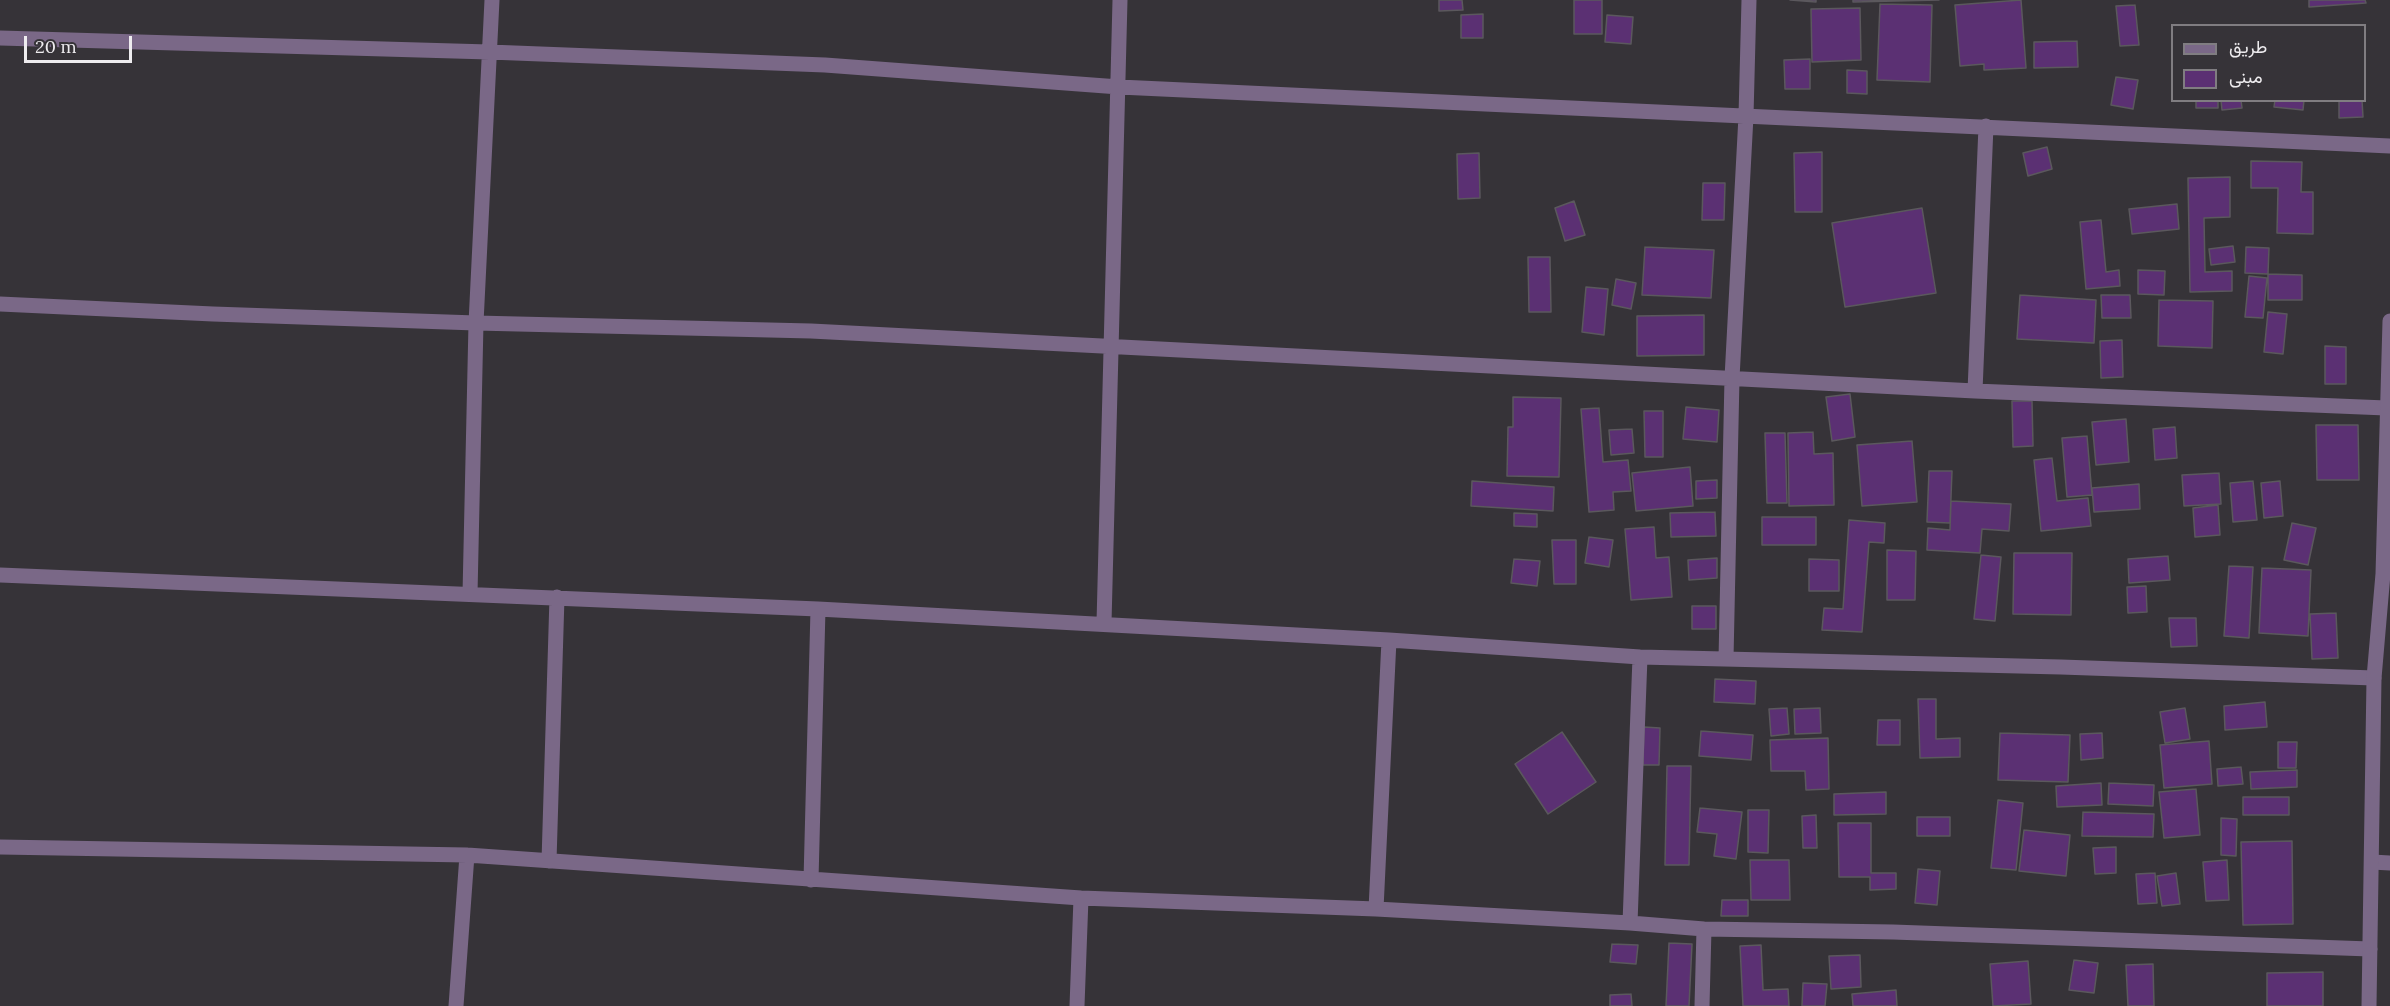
<!DOCTYPE html>
<meta charset="utf-8">
<style>
body{margin:0}
#map{position:relative;width:2390px;height:1006px;overflow:hidden;background:#363338;font-family:Lora,Vazirmatn,serif}
canvas{display:block}
.legend{position:absolute;left:2171px;top:24px;width:195px;height:78px;box-sizing:border-box;background:#363338;border:2px solid #807d81;margin:0;padding:8px 10px;list-style:none;font-size:18px;color:#eeecef}
.legend li{display:flex;align-items:center;gap:12px;height:30px}
.legend b{width:30px;border:2px solid #807d81}
.scale{position:absolute;left:24px;top:36px;width:108px;height:27px;box-sizing:border-box;border:3px solid #eeecef;border-top:0;padding-left:8px;font-size:18px;line-height:21px;white-space:nowrap;color:#eeecef;-webkit-text-stroke:4px #363338;paint-order:stroke}
</style>
<div id="map">
<canvas width="2390" height="1006"></canvas>
<ul class="legend">
<li><b style="height:8px;background:#7a6887"></b>طريق</li>
<li><b style="height:16px;background:#5b3073"></b>مبنى</li>
</ul>
<div class="scale">20 m</div>
</div>
<script>
const ctx = document.querySelector('canvas').getContext('2d');
ctx.lineJoin = 'round';
function fillPath(path, color) { ctx.fillStyle = color; ctx.fill(path, 'evenodd'); }
const poly = rows => new Path2D(rows.map(r => 'M' + r).join(''));
function strokePath(path, color, width, dash) { ctx.strokeStyle = color; ctx.lineWidth = width; ctx.lineCap = dash ? 'butt' : 'round'; ctx.setLineDash(dash || []); ctx.stroke(path); }
const building = poly([
 [1439,0,1462,0,1463,10,1439,11,1439,0],
 [1574,0,1602,0,1602,34,1574,34,1574,0],
 [1790,0,1816,0,1816,2,1790,0],
 [1853,0,1939,0,1853,2,1853,0],
 [2021,0,2026,68,1984,70,1984,64,1960,66,1955,5,2021,0],
 [2309,0,2365,0,2366,3,2309,7,2309,0],
 [1880,4,1932,5,1930,82,1877,80,1880,4],
 [2135,5,2139,45,2120,46,2116,6,2135,5],
 [1860,8,1861,60,1812,62,1811,9,1860,8],
 [1483,14,1483,38,1461,38,1461,15,1483,14],
 [1607,15,1633,17,1631,44,1605,42,1607,15],
 [2077,41,2078,67,2034,68,2034,42,2077,41],
 [1810,59,1810,89,1785,89,1784,60,1810,59],
 [1847,70,1867,71,1867,94,1847,93,1847,70],
 [2116,77,2138,80,2133,109,2111,105,2116,77],
 [2196,100,2218,100,2218,108,2196,108,2196,100],
 [2221,100,2241,100,2242,108,2222,110,2221,100],
 [2275,100,2304,100,2303,110,2274,107,2275,100],
 [2339,100,2362,100,2363,117,2339,118,2339,100],
 [2047,147,2052,169,2028,176,2023,153,2047,147],
 [1822,152,1822,212,1795,212,1794,153,1822,152],
 [1479,153,1480,198,1458,199,1457,154,1479,153],
 [2251,161,2302,162,2301,192,2313,192,2313,234,2277,233,2278,188,2251,188,2251,161],
 [2230,177,2230,217,2204,218,2205,272,2232,271,2232,291,2190,292,2188,178,2230,177],
 [1703,183,1725,183,1724,220,1702,220,1703,183],
 [1574,201,1585,235,1565,241,1555,208,1574,201],
 [2177,204,2179,229,2132,234,2129,209,2177,204],
 [1922,208,1936,293,1845,307,1832,223,1922,208],
 [2101,220,2106,272,2119,270,2120,286,2086,289,2080,222,2101,220],
 [2233,246,2235,262,2211,265,2209,249,2233,246],
 [1645,247,1714,250,1711,298,1642,295,1645,247],
 [2246,247,2269,248,2268,274,2245,273,2246,247],
 [1528,257,1550,257,1551,312,1529,312,1528,257],
 [2138,270,2165,271,2164,295,2138,294,2138,270],
 [2268,274,2302,275,2302,300,2268,300,2268,274],
 [2249,276,2267,278,2263,318,2245,317,2249,276],
 [1616,279,1636,283,1631,309,1612,305,1616,279],
 [1586,287,1608,289,1604,335,1582,332,1586,287],
 [2020,295,2096,300,2094,343,2017,339,2020,295],
 [2101,295,2130,295,2131,318,2102,318,2101,295],
 [2159,300,2213,301,2212,348,2158,346,2159,300],
 [2268,312,2287,314,2283,354,2264,352,2268,312],
 [1704,315,1704,355,1637,356,1637,316,1704,315],
 [2122,340,2123,377,2101,378,2100,341,2122,340],
 [2325,346,2346,347,2346,384,2325,384,2325,346],
 [1850,394,1855,437,1832,441,1826,397,1850,394],
 [1513,397,1561,398,1559,477,1507,476,1508,427,1513,427,1513,397],
 [2012,401,2032,401,2033,446,2013,447,2012,401],
 [1686,407,1719,410,1717,442,1683,439,1686,407],
 [1599,408,1603,462,1628,460,1631,491,1613,492,1614,510,1589,512,1581,409,1599,408],
 [1644,411,1663,411,1663,457,1645,457,1644,411],
 [2126,419,2129,462,2096,465,2092,422,2126,419],
 [2316,425,2358,425,2359,480,2317,480,2316,425],
 [2175,427,2177,458,2155,460,2153,429,2175,427],
 [1632,429,1634,453,1611,455,1609,430,1632,429],
 [1813,432,1814,454,1833,453,1834,505,1789,506,1788,433,1813,432],
 [1765,433,1785,433,1787,503,1767,503,1765,433],
 [2087,436,2092,495,2067,497,2062,438,2087,436],
 [1912,441,1917,502,1862,506,1857,445,1912,441],
 [2052,458,2057,501,2088,498,2091,526,2041,531,2034,460,2052,458],
 [1690,467,1693,506,1636,511,1632,473,1690,467],
 [1929,471,1952,471,1950,523,1927,522,1929,471],
 [2219,473,2221,504,2184,506,2182,475,2219,473],
 [1717,480,1717,498,1696,499,1696,481,1717,480],
 [1472,481,1554,487,1553,511,1471,506,1472,481],
 [2253,481,2257,520,2233,522,2230,483,2253,481],
 [2280,481,2283,516,2264,518,2261,483,2280,481],
 [2139,484,2140,509,2094,512,2092,488,2139,484],
 [1951,501,2011,504,2009,531,1982,529,1980,553,1927,550,1928,528,1950,530,1951,501],
 [2218,505,2220,535,2195,537,2193,508,2218,505],
 [1715,512,1716,536,1671,537,1670,513,1715,512],
 [1514,513,1537,514,1537,527,1514,526,1514,513],
 [1762,517,1816,517,1816,545,1762,545,1762,517],
 [1849,520,1885,523,1884,543,1869,542,1862,632,1822,630,1824,608,1843,609,1849,520],
 [2292,523,2316,528,2308,565,2284,560,2292,523],
 [1654,527,1656,558,1669,557,1672,597,1631,600,1625,529,1654,527],
 [1589,537,1613,540,1609,567,1585,563,1589,537],
 [1552,540,1576,540,1576,584,1554,584,1552,540],
 [1887,550,1916,551,1915,600,1887,600,1887,550],
 [2014,553,2072,553,2071,615,2013,614,2014,553],
 [1981,555,2001,557,1995,621,1974,619,1981,555],
 [2168,556,2170,580,2129,583,2128,559,2168,556],
 [1717,558,1717,578,1689,580,1688,560,1717,558],
 [1514,559,1540,561,1537,586,1511,583,1514,559],
 [1809,559,1839,560,1839,591,1809,591,1809,559],
 [2229,566,2253,567,2249,638,2224,636,2229,566],
 [2262,568,2311,570,2308,636,2259,633,2262,568],
 [2146,586,2147,612,2128,613,2127,587,2146,586],
 [1692,606,1716,606,1716,629,1692,629,1692,606],
 [2336,613,2338,658,2312,659,2310,614,2336,613],
 [2169,618,2196,618,2197,646,2171,647,2169,618],
 [1715,679,1756,681,1755,704,1714,702,1715,679],
 [1918,699,1936,699,1936,739,1960,738,1960,757,1920,758,1918,699],
 [2265,702,2267,727,2225,730,2224,706,2265,702],
 [1787,708,1789,734,1771,736,1769,709,1787,708],
 [1820,708,1821,733,1795,734,1794,709,1820,708],
 [2185,708,2190,739,2165,743,2160,712,2185,708],
 [1878,720,1900,720,1900,745,1877,745,1878,720],
 [1644,727,1660,728,1659,765,1643,765,1644,727],
 [1701,731,1753,735,1751,760,1699,756,1701,731],
 [1562,732,1596,782,1548,814,1515,764,1562,732],
 [2000,733,2070,735,2068,782,1998,780,2000,733],
 [2102,733,2103,758,2081,760,2080,734,2102,733],
 [1828,738,1829,789,1806,790,1805,771,1771,771,1770,740,1828,738],
 [2209,741,2212,784,2164,788,2160,745,2209,741],
 [2278,742,2297,742,2296,768,2278,768,2278,742],
 [1667,766,1691,766,1689,865,1665,865,1667,766],
 [2241,767,2243,784,2218,786,2217,769,2241,767],
 [2297,770,2297,787,2251,789,2250,772,2297,770],
 [2101,783,2102,805,2057,807,2056,786,2101,783],
 [2109,783,2154,785,2153,806,2108,804,2109,783],
 [2196,789,2200,835,2164,838,2159,792,2196,789],
 [1886,792,1886,814,1834,815,1834,794,1886,792],
 [2243,797,2289,797,2289,815,2243,815,2243,797],
 [1998,800,2023,803,2016,870,1991,868,1998,800],
 [1700,808,1742,812,1736,859,1714,856,1717,834,1697,832,1700,808],
 [1748,810,1769,810,1768,853,1748,852,1748,810],
 [2083,812,2154,814,2153,837,2082,836,2083,812],
 [1816,815,1817,848,1803,848,1802,816,1816,815],
 [1917,817,1950,817,1950,836,1917,836,1917,817],
 [2221,818,2237,819,2236,856,2221,855,2221,818],
 [1838,823,1871,823,1871,873,1896,873,1896,889,1870,890,1870,877,1839,877,1838,823],
 [2024,830,2070,835,2066,876,2019,871,2024,830],
 [2292,841,2293,924,2243,925,2241,842,2292,841],
 [2116,847,2116,873,2095,874,2093,848,2116,847],
 [1750,860,1789,860,1790,900,1751,900,1750,860],
 [2227,860,2229,900,2206,901,2203,862,2227,860],
 [1918,869,1940,871,1937,905,1915,903,1918,869],
 [2155,873,2157,903,2138,904,2136,874,2155,873],
 [2176,873,2180,904,2162,906,2157,876,2176,873],
 [1722,900,1748,900,1748,916,1721,916,1722,900],
 [1669,943,1692,944,1689,1006,1666,1006,1669,943],
 [1612,944,1638,945,1636,964,1610,962,1612,944],
 [1761,945,1763,990,1788,989,1789,1006,1743,1006,1740,946,1761,945],
 [1860,955,1861,987,1831,989,1829,956,1860,955],
 [2074,960,2098,963,2094,993,2069,990,2074,960],
 [2028,961,2031,1004,1993,1006,1990,964,2028,961],
 [2153,964,2154,1006,2128,1006,2126,965,2153,964],
 [2323,972,2323,1006,2267,1006,2267,973,2323,972],
 [1803,983,1827,984,1825,1006,1802,1006,1803,983],
 [1896,990,1897,1006,1853,1006,1852,994,1896,990],
 [1631,994,1632,1006,1610,1006,1610,995,1631,994]
]);
const minor = poly([
 [0,38,489,52,825,65,1119,87,2390,146],
 [0,304,213,314,476,323,811,331,1975,391,2386,408],
 [1975,391,1986,126],
 [0,575,818,609,1389,640,1640,657,2061,667,2374,678],
 [470,594,476,323,492,0],
 [1104,623,1120,0],
 [1726,659,1732,378,1746,116,1749,0],
 [0,847,467,855,1081,898,1376,909,1630,923,1704,929,1893,932,2370,949],
 [549,861,557,597],
 [2372,862,2390,863],
 [811,880,818,609],
 [1376,909,1389,640],
 [1630,923,1640,657],
 [456,1006,467,855],
 [1077,1006,1081,898],
 [1702,1006,1704,929]
]);
const tertiary = poly([
 [2369,1006,2374,678,2383,574,2390,321]
]);
fillPath(building, '#5b3073');
strokePath(building, '#5b585d', 1.5);
strokePath(minor, '#7a6887', 15);
strokePath(tertiary, '#7a6887', 15);
</script>
